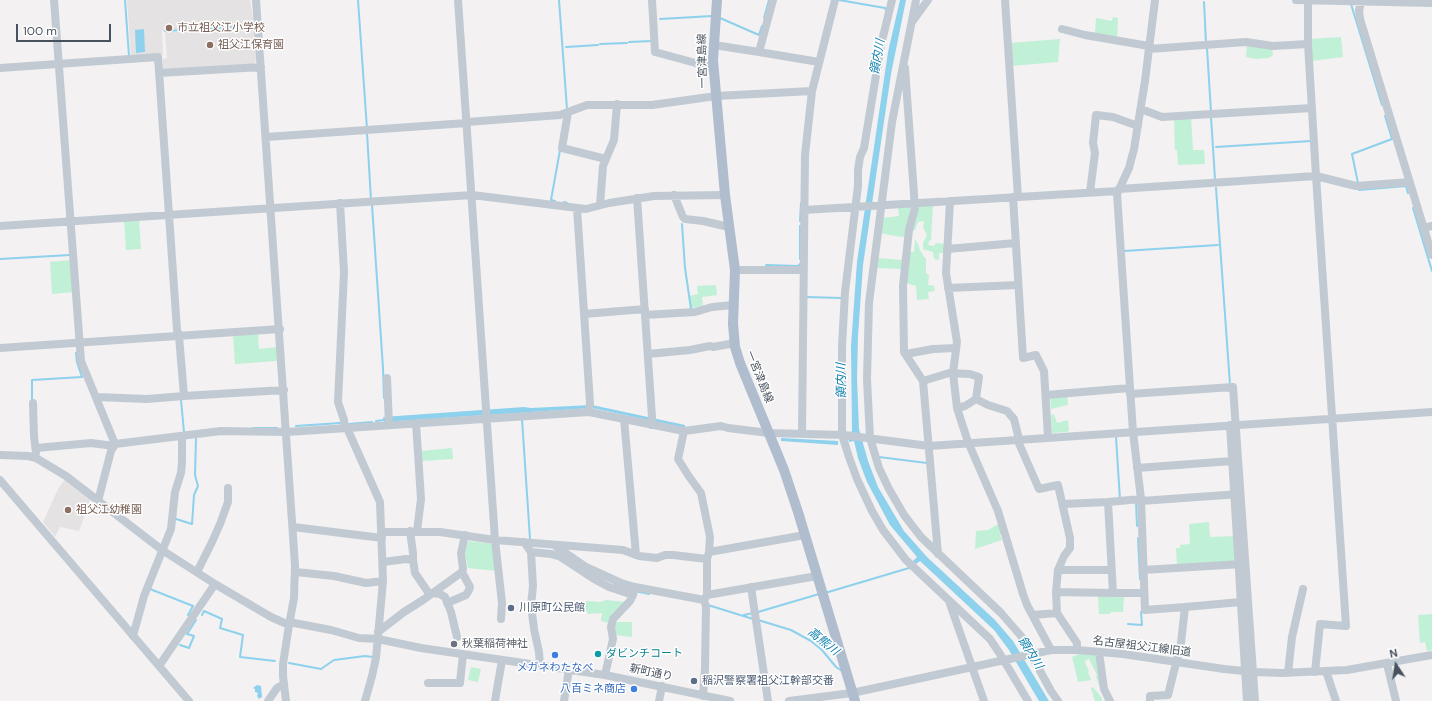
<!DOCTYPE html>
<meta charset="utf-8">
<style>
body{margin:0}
#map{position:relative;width:1432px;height:701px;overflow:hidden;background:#f3f1f1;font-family:"DM Sans",sans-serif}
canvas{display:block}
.north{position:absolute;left:1376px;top:645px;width:40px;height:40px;-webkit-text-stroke:3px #fff;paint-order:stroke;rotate:348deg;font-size:11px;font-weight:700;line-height:16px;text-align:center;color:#48525e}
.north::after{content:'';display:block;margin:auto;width:14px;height:18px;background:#48525e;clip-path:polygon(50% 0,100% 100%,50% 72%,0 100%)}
.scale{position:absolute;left:16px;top:24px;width:95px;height:18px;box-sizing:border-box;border:2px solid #48525e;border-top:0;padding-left:5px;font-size:12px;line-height:14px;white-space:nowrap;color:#48525e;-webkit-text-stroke:3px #fff;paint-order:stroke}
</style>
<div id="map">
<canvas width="1432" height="701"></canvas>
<div class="north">N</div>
<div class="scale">100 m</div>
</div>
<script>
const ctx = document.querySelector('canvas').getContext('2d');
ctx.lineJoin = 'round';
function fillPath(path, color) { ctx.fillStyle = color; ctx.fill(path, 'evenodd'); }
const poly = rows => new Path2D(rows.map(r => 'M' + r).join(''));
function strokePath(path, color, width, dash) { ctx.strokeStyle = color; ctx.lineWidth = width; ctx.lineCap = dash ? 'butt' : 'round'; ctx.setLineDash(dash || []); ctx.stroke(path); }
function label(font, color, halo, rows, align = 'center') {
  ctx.font = font + ' "DM Sans","Noto Sans JP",sans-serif'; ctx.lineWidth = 3; ctx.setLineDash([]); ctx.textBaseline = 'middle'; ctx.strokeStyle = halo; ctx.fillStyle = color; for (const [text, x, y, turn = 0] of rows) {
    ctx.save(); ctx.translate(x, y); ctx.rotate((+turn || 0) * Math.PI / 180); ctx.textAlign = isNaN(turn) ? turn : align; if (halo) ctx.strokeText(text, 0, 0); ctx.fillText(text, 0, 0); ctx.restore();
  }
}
const education = poly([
 [127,0,250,0,254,25,162,31,163,55,131,57],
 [254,27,256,61,253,65,163,69,163,59,167,58,165,32],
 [65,479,91,498,79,531,60,527,55,537,43,522,58,489]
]);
const green = poly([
 [1113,17,1118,18,1117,38,1095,33,1096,18,1112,21],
 [1341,37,1343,57,1312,61,1310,39],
 [1060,39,1058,62,1011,66,1010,43],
 [1247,44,1272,47,1273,55,1269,58,1256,59,1246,57],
 [1191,117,1193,150,1204,150,1205,164,1178,165,1177,150,1175,150,1174,118],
 [933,205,931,240,929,241,928,245,934,246,936,243,945,244,944,253,939,253,939,260,934,259,933,252,923,249,923,243,927,235,923,227,924,222,923,221,918,222,915,230,912,232,919,207],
 [911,207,906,237,895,236,880,233,882,218,899,216,898,208],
 [139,219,141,249,126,250,124,220],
 [915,239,918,244,920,250,924,257,926,258,926,273,929,275,928,285,934,286,935,291,928,292,929,299,917,300,916,286,906,283,909,251,914,252],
 [877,258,903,260,902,269,876,268],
 [71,260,73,292,52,294,50,262],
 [716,285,717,295,702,297,703,306,691,308,689,296,698,294,697,286],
 [258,333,259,349,277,347,277,361,235,364,233,335],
 [1050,395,1067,395,1068,405,1051,409],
 [1054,414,1057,423,1068,420,1069,430,1067,432,1052,433,1051,415],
 [452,448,453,459,422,461,421,451],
 [1209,522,1210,537,1235,536,1237,563,1177,567,1176,548,1180,548,1180,545,1190,544,1189,524],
 [1000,523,1004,534,1000,535,1002,540,975,549,976,531,988,530],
 [468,541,494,544,496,571,468,568,465,553],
 [1098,596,1124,596,1123,612,1111,612,1110,614,1099,614],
 [606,600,626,602,609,623,601,621,602,613,588,614,584,606,586,601,600,602],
 [1432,614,1432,650,1427,651,1425,642,1420,643,1418,615],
 [615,622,632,622,632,637,615,635],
 [1079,654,1097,655,1108,701,1105,701,1096,677,1097,675,1089,659,1086,660,1085,663,1089,671,1088,672,1091,680,1078,682,1072,657],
 [471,667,481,669,478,682,468,680],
 [1093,687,1102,698,1102,701,1095,701,1091,688]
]);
const water = poly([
 [900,0,906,0,891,74,863,265,858,336,857,378,859,429,868,461,878,487,904,531,927,557,995,620,1013,641,1049,701,1039,701,1009,650,994,630,920,561,916,564,913,561,917,557,890,525,867,482,858,458,854,441,849,442,847,434,852,431,851,346,857,262,888,52],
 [144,29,145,52,136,53,135,30],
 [592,405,685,425,685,428,592,408,384,422,383,417,524,407,531,408],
 [781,438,838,441,838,445,781,441],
 [257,685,261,686,262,697,259,699,257,696,258,693,255,692,255,689,253,688]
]);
const stream = poly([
 [125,0,129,56],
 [358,0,367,129],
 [559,0,567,109],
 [839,0,885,8,886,11],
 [1204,2,1206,43],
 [1351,4,1382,105],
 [720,18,759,35,762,26],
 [764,18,769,0],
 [660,19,712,16],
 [165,31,252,26],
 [629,42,652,41],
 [600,44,627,43],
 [566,47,598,45],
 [1207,48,1211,112],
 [1211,117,1215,179],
 [367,133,371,200],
 [1216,147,1311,141],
 [1358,183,1352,154,1392,139,1385,116],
 [1216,188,1230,385],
 [1359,188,1359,190,1406,186,1408,193],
 [555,201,551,200,560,150],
 [564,202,567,203],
 [372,205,383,368,384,398],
 [1413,208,1432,271],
 [800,221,801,203],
 [682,224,685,268,691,309],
 [1124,251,1218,245],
 [0,259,70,255],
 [800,259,800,226],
 [766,265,798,266,800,264],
 [806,297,842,298],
 [181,400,184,432],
 [32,401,32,380,82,377,77,362,76,353],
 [522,419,530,539],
 [376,421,384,420],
 [349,424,372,422],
 [296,426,340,423],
 [253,428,277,428],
 [1116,437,1120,500],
 [879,457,927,463],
 [1136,502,1137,526],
 [176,519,192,524,194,495,198,486,195,475,196,438],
 [1138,538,1140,579],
 [150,589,193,606,188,615],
 [635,591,649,594],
 [825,593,909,568],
 [708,605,753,619],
 [758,612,819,594],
 [202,615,204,611,222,619,220,628,243,635,240,657,275,661],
 [744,615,753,613],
 [758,620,791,630,811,641,822,650,836,667,842,671],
 [1128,624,1142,625,1141,612],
 [180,645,189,648,194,636,187,634,196,620],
 [289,663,321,669,334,660,365,656,373,657]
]);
const minor = poly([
 [54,0,81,361,115,444,111,451,98,501],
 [256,0,295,565,294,598,289,625,283,664,283,676,286,701],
 [458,0,495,540,502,603,501,619],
 [652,0,655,52,714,68],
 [892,0,881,45,864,148,860,157,858,170,858,186,845,292,842,346,842,435,849,457,857,479,872,511,883,530,906,560,990,639,1000,654,1028,701],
 [916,0,892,122,869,303,867,379,870,438,879,468,889,489,904,515,921,537,1001,613,1021,636,1051,691,1058,701],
 [1005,0,1018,197],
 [1296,0,1432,3],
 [1308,0,1308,44,1316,176,1346,626,1320,624,1315,672],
 [1362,0,1359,10,1360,19,1432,255],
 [912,22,928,0],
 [1062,29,1085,35,1149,46],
 [714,45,759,52,773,0],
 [1149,49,1246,42,1273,46,1308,44],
 [759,52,819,62],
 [0,68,158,57,177,330,179,336,184,396,284,390],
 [905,68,915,208,909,230,903,286,904,352,923,381,938,554],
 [159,73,261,67],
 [1141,109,1162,117,1312,108],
 [568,112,562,148,606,159],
 [467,122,560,115,587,105,652,105,716,96,812,91],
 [266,137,467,123],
 [1119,189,1316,176,1356,186,1410,182],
 [1090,192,1095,153,1093,143,1096,115,1113,117,1138,126],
 [674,195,683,217,685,219,703,221,729,227],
 [1013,197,1023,358,1036,355,1044,371,1048,437],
 [637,198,652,417,651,425],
 [950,201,946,273,957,342,953,373,957,408,968,442,998,511,1023,594,1027,605,1051,650],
 [340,203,344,272,338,402,344,420,345,428],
 [600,205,603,166,614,140,617,104],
 [577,208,590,403,589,412],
 [804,210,1118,191],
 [0,226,472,195,586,209,609,203,654,196,725,195],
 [1424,228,1432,226],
 [947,249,1016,243],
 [735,270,804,270],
 [948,288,1018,285],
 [584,314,645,309],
 [645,315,695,312,712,307,733,305],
 [0,348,280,329],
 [648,354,690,350,710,346,713,347,735,343],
 [906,354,933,349,956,348],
 [387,378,389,425],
 [923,381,949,373,970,374,979,377,976,399],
 [1130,394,1233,387,1255,701],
 [1046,395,1130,388],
 [96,397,147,399,184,396],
 [33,403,34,436,36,453],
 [957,408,965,406,976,399,988,405,1007,411,1014,419,1019,439],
 [624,419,636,555],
 [416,423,421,499,417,531],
 [1230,425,1247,701],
 [347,428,380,502,383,581,376,658,372,676,365,701],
 [684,431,678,459,688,475,701,493,710,537,709,552],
 [802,434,805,155,812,91,835,0],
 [1017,439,1039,489,1058,485,1070,538,1070,548,1064,556,1058,570],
 [115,444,221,431,287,432,589,412,684,431,721,426,728,428,769,433,844,435,929,446,1432,412],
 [36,448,91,443,114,446],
 [0,455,28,456,36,458,66,476,162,550,215,584,271,617,289,625],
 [1137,468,1232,461],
 [0,480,189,701],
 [1141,501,1240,494],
 [1063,504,1108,502,1141,499],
 [293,527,382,538],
 [410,531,413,553,413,560,415,573,430,595],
 [381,532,440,532,495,540,623,550,639,556,657,558,665,555,673,555,707,559],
 [524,542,531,552,533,586,531,605,534,629,539,652,540,665],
 [554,545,586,567,621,583,635,587,704,600],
 [531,552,551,554,559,556,594,579,609,587,633,595],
 [383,562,406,559,413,560],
 [1143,570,1242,564],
 [197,572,212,542,220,524,228,502,228,488],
 [296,572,334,576,366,583,383,581],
 [751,587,768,701],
 [1056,592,1058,570,1111,570],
 [433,593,440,594,445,597,451,612,457,637],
 [1113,593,1144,593],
 [707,595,817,576],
 [447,603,466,595,469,590,470,587,462,572],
 [950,604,984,701],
 [1185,607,1241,602],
 [1057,613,1077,643,1077,650],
 [1033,615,1057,613,1056,592,1113,593,1108,502],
 [289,622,331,630,359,638,378,639,421,648,605,675,730,701],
 [378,632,404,612,423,600,462,572,463,569,461,553,465,535],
 [133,636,144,596,171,529,175,492,181,473,182,462,182,436],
 [1099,652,1104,689,1110,701],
 [1387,664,1396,701],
 [159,666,215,584],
 [1326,671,1336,701],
 [1288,673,1292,637,1303,589],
 [605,675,613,639,611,627,613,619,630,601,633,595,634,591],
 [428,683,460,683,463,654],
 [703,696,705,669,706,607,704,600,707,595,707,559,709,552,805,535],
 [268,701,277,688,284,684],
 [495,701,502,660],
 [564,701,569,669],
 [659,701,662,686],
 [789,701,852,693,1051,650,1077,650,1123,654,1224,669,1254,672,1281,673,1347,670,1432,655],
 [1150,701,1150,696,1168,695,1181,643,1185,607,1145,610,1141,499,1133,432,1117,194,1129,168,1134,149,1145,81,1155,0]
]);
const major = poly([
 [717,0,713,60,725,195,735,270,733,324,735,347,740,363,784,470,798,512,855,701]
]);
const markers = [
 [169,28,4,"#8d6e63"],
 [210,45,4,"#8d6e63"],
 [68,510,4,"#8d6e63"],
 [511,608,4,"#5c6f8a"],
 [454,644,4,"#6b7280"],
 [598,654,4,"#0f9aa8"],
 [555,655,4,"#3f7fe0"],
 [694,681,4,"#5c6f8a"],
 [634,689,4,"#3f7fe0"]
];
const educationNames = [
 ["市立祖父江小学校",177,28],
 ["祖父江保育園",218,45],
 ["祖父江幼稚園",76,510]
];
const streetNames = [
 ["一宮津島線",703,61,-91],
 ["一宮津島線",759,377,68],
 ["名古屋祖父江線旧道",1142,647,7],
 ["新町通り",651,673,12]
];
const serviceNames = [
 ["川原町公民館",519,608],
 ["稲沢警察署祖父江幹部交番",702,681]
];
const worshipNames = [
 ["秋葉稲荷神社",462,644]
];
const cultureNames = [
 ["ダビンチコート",606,654]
];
const shopNames = [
 ["メガネわたなべ",555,668],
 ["八百ミネ商店",626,689,"right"]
];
const waterNames = [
 ["領内川",878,57,-80],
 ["領内川",842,381,-91],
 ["高熊川",823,642,39],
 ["領内川",1030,653,58]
];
fillPath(education, '#e4e2e3');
fillPath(green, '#c0f0d6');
fillPath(water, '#8dd1ed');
strokePath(stream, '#8dd1ed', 2);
strokePath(minor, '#c1cad2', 8);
strokePath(major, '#b0bdcf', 10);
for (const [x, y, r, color] of markers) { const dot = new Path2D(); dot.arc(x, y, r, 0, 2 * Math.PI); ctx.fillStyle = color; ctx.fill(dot); strokePath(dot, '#fff', 1.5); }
label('11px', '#785e54', '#fff', educationNames, 'left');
label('11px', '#48525e', '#fff', streetNames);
label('11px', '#4e5e75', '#fff', serviceNames, 'left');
label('11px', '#5b616d', '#fff', worshipNames, 'left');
label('11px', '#0d838f', '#fff', cultureNames, 'left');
label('11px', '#366cbe', '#fff', shopNames);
label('italic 12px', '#0c7fae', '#fff', waterNames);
</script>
